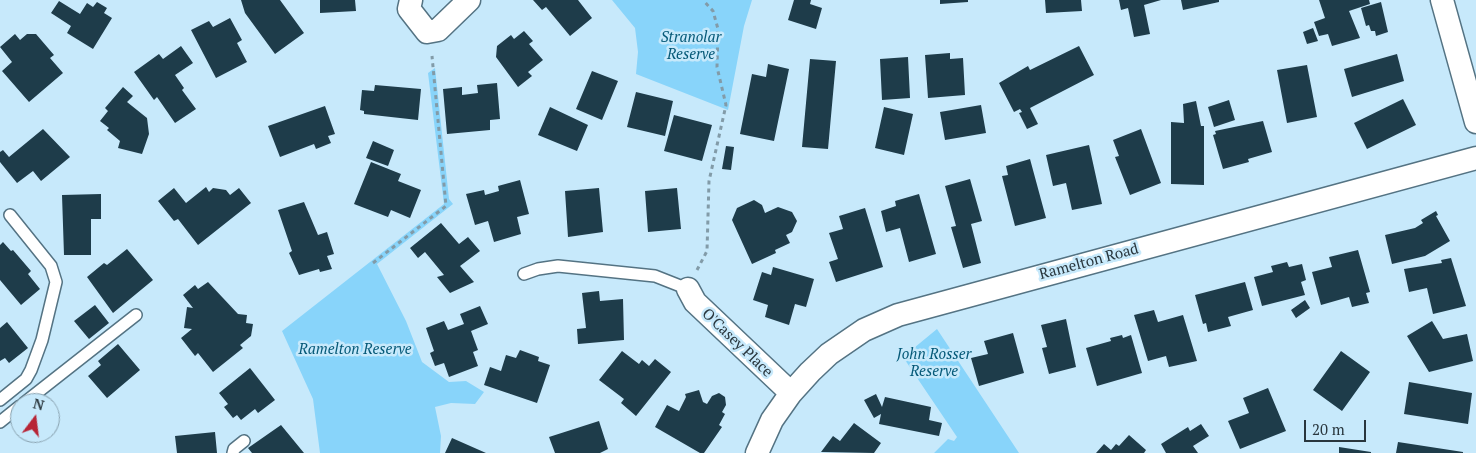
<!DOCTYPE html>
<style>
body{margin:0}
#map{position:relative;width:1476px;height:453px;overflow:hidden;background:#c7e9fb;font-family:"PT Serif",serif}
canvas{display:block}
.north{position:absolute;left:10px;top:393px;width:50px;height:50px;box-sizing:border-box;background:#c7e9fb;border:1px solid #88a1af;border-radius:50%;rotate:15deg;font-size:14px;font-weight:700;line-height:20px;text-align:center;color:#29363d}
.north::after{content:'';display:block;margin:auto;width:18px;height:22px;background:#b72536;clip-path:polygon(50% 0,100% 100%,50% 72%,0 100%)}
.scale{position:absolute;left:1304px;top:420px;width:62px;height:22px;box-sizing:border-box;border:2px solid #29363d;border-top:0;padding-left:6px;font-size:15px;line-height:18px;white-space:nowrap;color:#29363d;-webkit-text-stroke:4px #c7e9fb;paint-order:stroke}
</style>
<div id="map">
<canvas width="1476" height="453"></canvas>
<div class="north">N</div>
<div class="scale">20 m</div>
</div>
<script>
const ctx = document.querySelector('canvas').getContext('2d');
ctx.lineJoin = 'round';
function fillPath(path, color) { ctx.fillStyle = color; ctx.fill(path, 'evenodd'); }
const poly = rows => new Path2D(rows.map(r => 'M' + r).join(''));
function strokePath(path, color, width, dash) { ctx.strokeStyle = color; ctx.lineWidth = width; ctx.lineCap = dash ? 'butt' : 'round'; ctx.setLineDash(dash || []); ctx.stroke(path); }
function label(font, color, halo, rows, align = 'center') {
  ctx.font = font + ' "PT Serif",serif'; ctx.lineWidth = 5; ctx.setLineDash([]); ctx.textBaseline = 'middle'; ctx.strokeStyle = halo; ctx.fillStyle = color; for (const [text, x, y, turn = 0] of rows) {
    ctx.save(); ctx.translate(x, y); ctx.rotate((+turn || 0) * Math.PI / 180); ctx.textAlign = isNaN(turn) ? turn : align; if (halo) ctx.strokeText(text, 0, 0); ctx.fillText(text, 0, 0); ctx.restore();
  }
}
const green = poly([
 [612,0,752,0,744,26,728,110,636,74,638,52,635,28],
 [435,68,449,199,453,204,377,264,406,321,422,362,449,382,466,381,484,392,475,404,451,403,435,407,441,436,440,453,320,453,313,399,282,331,444,204,428,73],
 [937,329,1019,453,934,453,948,439,954,441,957,437,903,357]
]);
const building = poly([
 [241,0,280,0,304,33,275,54,245,13],
 [320,0,355,0,356,11,320,13],
 [533,0,578,0,592,18,570,36,546,7,542,10],
 [794,0,811,0,810,4,822,8,816,29,788,20],
 [940,0,968,0,968,2,940,4],
 [1045,0,1081,0,1082,11,1046,13],
 [1119,0,1161,0,1144,5,1150,34,1134,37,1128,8,1121,10],
 [1181,0,1219,0,1219,2,1183,10],
 [1319,0,1369,0,1370,4,1349,11,1360,38,1332,46,1328,34,1319,36,1314,22,1325,18],
 [59,1,80,14,87,3,93,7,97,2,107,8,104,13,112,18,93,49,67,33,71,26,51,13],
 [1381,2,1388,32,1376,36,1375,31,1371,31,1369,25,1366,26,1361,8],
 [230,18,242,40,237,43,247,62,216,78,191,30,209,21,213,27],
 [1313,28,1318,41,1307,44,1303,32],
 [524,31,533,41,529,44,543,60,528,72,532,76,518,87,496,57,497,46,511,35,514,39],
 [15,34,20,40,27,34,36,34,54,55,50,58,63,73,29,102,2,71,12,62,0,47],
 [181,46,193,63,175,75,184,88,182,90,196,109,175,123,157,97,154,100,134,72,159,54,163,59],
 [1079,46,1094,75,1030,108,1038,124,1027,129,1019,113,1022,112,1020,109,1014,112,999,83,1028,66,1030,70],
 [950,53,950,59,963,58,965,95,928,98,925,55],
 [1397,54,1404,81,1352,97,1344,69],
 [908,57,910,98,882,100,880,59],
 [810,59,836,61,828,149,802,147],
 [768,64,789,69,774,141,740,134,752,74,766,77],
 [1307,65,1317,117,1287,123,1277,70],
 [592,71,618,81,602,120,576,109],
 [497,83,500,119,490,120,490,130,447,134,443,89,462,87,462,95,478,93,477,85],
 [375,85,421,89,418,120,364,114,364,111,360,110,362,90,374,91],
 [123,87,133,96,127,102,147,118,149,134,142,154,118,148,120,141,107,130,109,128,100,121,108,111,105,108],
 [636,92,673,101,665,136,627,127],
 [1403,99,1416,125,1367,149,1354,123],
 [1229,100,1235,120,1214,127,1208,107],
 [1196,101,1201,126,1204,126,1204,185,1171,184,1171,122,1184,123,1183,104],
 [981,105,986,133,945,140,940,112],
 [325,106,335,134,328,136,331,143,316,149,314,144,280,157,268,126],
 [550,107,588,125,577,151,538,135],
 [884,107,913,114,904,155,875,148],
 [674,115,712,125,702,161,664,151],
 [1263,121,1272,152,1248,159,1249,162,1223,169,1213,135,1216,134,1215,131],
 [43,129,70,157,41,181,33,171,17,183,0,162,0,152,3,150,9,157],
 [1141,129,1161,183,1130,195,1115,157,1119,156,1113,140],
 [373,141,394,150,388,166,366,158],
 [1089,145,1102,204,1072,210,1066,183,1053,186,1046,155],
 [726,146,734,147,731,170,722,169],
 [1030,159,1046,218,1015,226,1002,176,1008,175,1006,166],
 [371,162,401,174,398,181,421,190,410,218,391,210,388,217,354,204],
 [970,179,982,221,971,224,981,263,963,268,951,227,956,226,945,186],
 [520,180,529,214,517,217,521,234,494,242,488,221,475,225,466,194,484,190,485,195,499,191,498,186],
 [206,187,209,192,213,188,226,190,230,195,239,188,251,203,198,245,178,219,174,221,158,201,174,188,186,203],
 [599,188,603,232,568,237,565,191],
 [677,188,681,229,648,232,645,191],
 [101,194,101,219,91,219,91,255,64,255,62,195],
 [919,194,936,254,909,262,900,228,886,232,881,211,896,206,895,201],
 [754,200,762,205,765,213,778,207,792,212,797,221,792,232,786,235,790,243,775,250,776,253,752,264,732,220,737,208],
 [304,202,318,235,327,232,334,254,327,256,332,269,320,272,319,269,299,275,289,253,292,251,278,210],
 [865,208,883,267,836,282,829,262,838,259,829,233,843,229,839,216],
 [1436,211,1438,215,1436,216,1450,241,1425,256,1392,264,1385,235,1415,228,1423,223,1421,220],
 [441,223,459,244,468,237,480,251,460,266,474,282,450,293,437,277,444,275,425,252,418,258,410,248],
 [3,242,11,251,13,250,31,271,28,274,40,289,21,305,0,280,0,245],
 [127,249,153,280,113,313,87,277,104,263,107,265],
 [1358,250,1370,292,1366,293,1369,303,1352,307,1349,297,1321,305,1312,272,1332,267,1329,257],
 [1451,258,1466,306,1433,314,1427,288,1409,292,1404,269,1442,263,1441,260],
 [1287,262,1289,267,1302,264,1306,280,1301,282,1305,295,1262,306,1254,277,1273,272,1271,266],
 [773,267,814,279,806,307,795,304,789,325,765,317,768,305,753,300,762,272,771,275],
 [208,282,238,314,247,315,246,323,253,324,251,336,240,345,243,348,213,372,198,353,195,356,181,338,192,329,184,328,187,307,193,308,183,295,195,285,198,289],
 [1245,282,1253,310,1228,317,1231,326,1208,332,1206,323,1203,324,1195,295],
 [599,291,600,301,623,299,624,340,578,344,577,329,586,328,582,293],
 [1305,300,1310,308,1296,318,1291,310],
 [95,305,109,323,89,339,74,321],
 [480,306,488,324,471,331,478,350,473,352,478,366,449,377,444,363,435,366,430,353,434,351,426,328,444,321,448,330,464,324,460,314],
 [1154,310,1158,322,1183,315,1197,361,1169,367,1166,356,1148,361,1134,315],
 [1066,319,1076,367,1049,374,1042,348,1047,347,1041,325],
 [1432,321,1443,339,1467,334,1473,361,1429,372,1407,336],
 [7,322,28,348,9,363,5,358,0,361,0,328],
 [1013,333,1024,373,979,386,971,358,988,354,984,341],
 [1122,335,1123,338,1131,335,1142,373,1097,386,1086,348,1111,341,1110,338],
 [118,344,140,370,107,398,88,376,101,365,98,361],
 [520,350,539,357,538,361,550,365,537,403,484,385,490,367,501,371,506,355,516,358],
 [622,351,639,364,642,360,649,366,655,359,671,372,636,416,621,403,624,399,599,380],
 [1341,351,1370,372,1342,411,1313,390],
 [250,368,275,400,258,413,255,409,241,420,237,415,233,418,224,407,228,404,219,393],
 [1409,382,1472,393,1468,424,1404,414],
 [1268,388,1286,431,1240,449,1228,421,1249,413,1243,398],
 [699,390,703,402,707,404,712,396,719,393,725,397,726,405,722,412,725,414,719,425,722,427,704,453,700,453,655,427,667,405,679,411,686,397,685,394],
 [876,394,882,407,885,397,931,407,929,420,942,423,939,436,879,424,881,414,874,418,864,400],
 [599,421,608,449,600,453,555,453,549,437],
 [854,423,881,443,874,453,821,452,833,436,840,441],
 [1201,424,1209,436,1193,446,1198,453,1166,453,1161,444,1188,427,1190,431],
 [281,425,304,453,252,453,248,448],
 [215,432,217,453,177,453,175,436],
 [1129,435,1146,450,1144,453,1096,453,1104,444,1111,450,1116,444,1119,446],
 [452,438,486,453,445,453],
 [1398,442,1463,452,1463,453,1396,453],
 [1339,447,1371,452,1371,453,1339,453]
]);
const path = poly([
 [373,263,446,206,432,56],
 [697,270,707,251,709,181,726,105,717,67,718,29,713,11,703,0]
]);
const lane = poly([
 [524,274,538,269,558,266,655,276,688,289],
 [0,400,26,379,31,370,42,340,56,282,51,266,10,215],
 [24,403,136,315],
 [0,422,20,406],
 [233,453,234,449,244,441]
]);
const street = poly([
 [411,0,409,9,427,32,438,30,469,0],
 [1442,0,1476,122],
 [688,289,695,302,791,393],
 [757,453,772,420,791,393,810,372,829,354,864,330,898,315,1476,158]
]);
const parkNames = [
 ["Stranolar",691,38],
 ["Reserve",691,55],
 ["Ramelton Reserve",355,350],
 ["John Rosser",934,355],
 ["Reserve",934,372]
];
const streetNames = [
 ["Ramelton Road",1089,262,-15],
 ["O'Casey Place",737,343,44]
];
fillPath(green, '#88d4fa');
fillPath(building, '#1e3c4a');
strokePath(lane, '#547383', 14);
strokePath(street, '#547383', 25);
strokePath(path, '#829ba8', 3, [4, 4]);
strokePath(lane, '#fff', 11);
strokePath(street, '#fff', 22);
label('italic 15px', '#055978', '#c7e9fb', parkNames);
label('15px', '#29363d', '#c7e9fb', streetNames);
</script>
